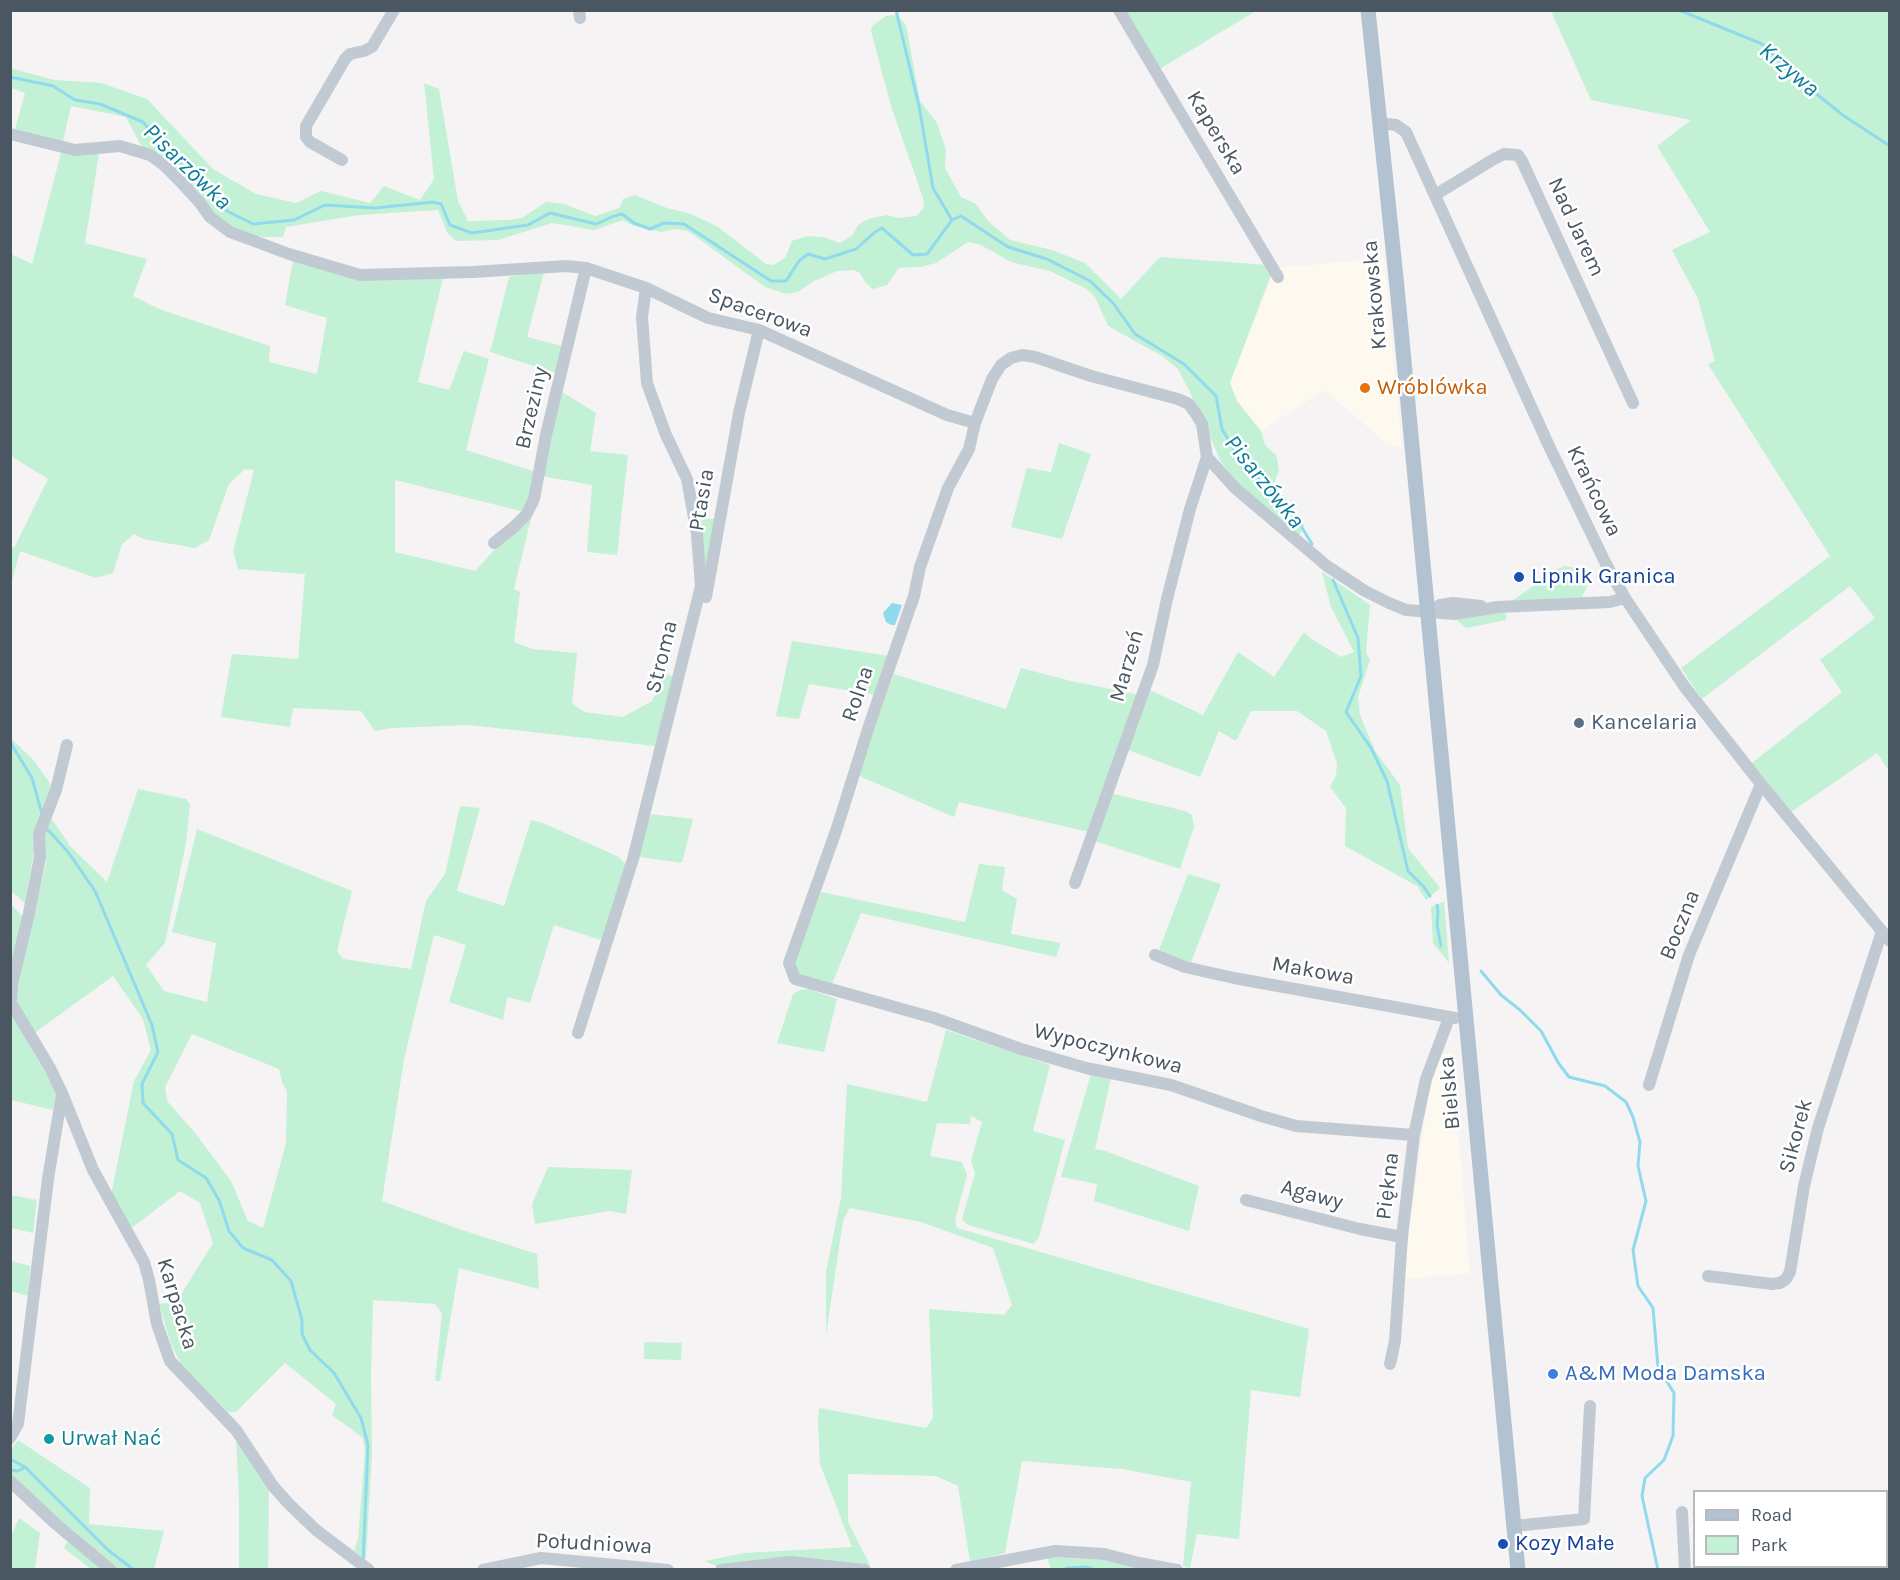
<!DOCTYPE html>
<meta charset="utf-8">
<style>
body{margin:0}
#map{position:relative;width:1900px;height:1580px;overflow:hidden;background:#f5f3f3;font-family:Karla,sans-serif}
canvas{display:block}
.frame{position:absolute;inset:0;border:12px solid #4a5661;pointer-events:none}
.legend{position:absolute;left:1693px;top:1490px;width:195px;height:78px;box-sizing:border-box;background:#fff;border:2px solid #b7bbc0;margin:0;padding:8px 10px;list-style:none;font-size:18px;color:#4a5661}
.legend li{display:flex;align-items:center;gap:12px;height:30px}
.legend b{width:30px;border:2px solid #b7bbc0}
</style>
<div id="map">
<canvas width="1900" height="1580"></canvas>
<div class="frame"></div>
<ul class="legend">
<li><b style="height:8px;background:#b3c2d1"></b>Road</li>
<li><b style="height:16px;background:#c3f1d5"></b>Park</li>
</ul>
</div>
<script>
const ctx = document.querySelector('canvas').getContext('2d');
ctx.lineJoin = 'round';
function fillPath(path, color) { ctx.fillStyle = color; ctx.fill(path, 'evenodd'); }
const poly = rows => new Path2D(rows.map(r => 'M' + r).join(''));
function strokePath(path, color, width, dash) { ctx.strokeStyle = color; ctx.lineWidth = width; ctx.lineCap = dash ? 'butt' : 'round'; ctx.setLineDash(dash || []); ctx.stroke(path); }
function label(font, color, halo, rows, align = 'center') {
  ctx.font = font + ' Karla,sans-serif'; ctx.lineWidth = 5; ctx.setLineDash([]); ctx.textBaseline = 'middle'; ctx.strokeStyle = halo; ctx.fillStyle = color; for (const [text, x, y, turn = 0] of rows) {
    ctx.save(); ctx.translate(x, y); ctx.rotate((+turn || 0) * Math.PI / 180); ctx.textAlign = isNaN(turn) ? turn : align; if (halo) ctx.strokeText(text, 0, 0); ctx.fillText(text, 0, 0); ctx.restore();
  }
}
const commercial = poly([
 [1384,258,1402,448,1385,442,1324,390,1261,431,1237,401,1230,382,1275,268],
 [1452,1053,1470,1274,1402,1279,1429,1090,1441,1054]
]);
const green = poly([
 [1122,11,1256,11,1158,70],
 [1551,11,1889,11,1889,771,1877,753,1791,812,1752,763,1842,692,1820,660,1875,618,1850,586,1702,699,1681,668,1830,556,1708,364,1715,361,1698,299,1672,250,1710,232,1657,146,1691,120,1591,100],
 [897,15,906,25,920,101,937,123,946,150,945,168,961,197,976,204,988,221,1010,240,1052,250,1085,263,1121,299,1160,257,1268,265,1272,272,1230,383,1237,401,1261,431,1265,445,1276,455,1279,470,1273,486,1284,496,1304,525,1299,536,1236,484,1220,460,1196,404,1178,369,1162,356,1108,326,1095,297,1087,289,1050,271,1011,262,981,245,968,242,936,263,920,267,899,268,887,285,873,289,866,283,860,273,853,270,837,271,814,281,798,292,786,294,765,287,688,231,675,229,661,232,634,226,623,220,594,230,552,223,498,240,456,241,447,232,438,210,359,215,286,227,283,237,263,237,243,233,228,225,215,215,142,147,126,117,71,106,63,142,15,129,25,93,11,88,10,68,54,80,101,83,147,99,213,169,256,194,296,203,321,191,370,203,384,186,420,200,434,179,424,83,439,89,458,201,468,221,509,220,522,218,546,202,564,204,595,216,619,208,623,199,635,195,667,208,691,214,718,227,766,264,773,265,785,258,792,241,807,236,823,237,840,243,853,235,858,225,868,219,887,215,897,218,917,216,924,207,923,198,891,106,871,31,872,26,886,16],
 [61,153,99,153,85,243,147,259,133,296,159,309,270,346,269,362,317,374,327,318,285,305,293,261,341,275,443,278,418,382,449,390,464,351,489,359,466,450,533,471,529,495,521,511,395,480,395,552,475,571,497,547,532,514,514,589,520,592,514,642,532,649,577,653,572,703,584,712,623,717,652,701,663,673,674,677,655,746,470,725,392,728,375,731,361,711,293,708,290,727,221,717,232,654,298,659,305,574,238,569,233,551,254,470,245,469,229,484,209,540,195,548,143,539,134,534,122,544,113,573,96,578,20,551,11,584,11,547,14,548,48,479,11,456,11,254,32,264],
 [544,272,527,337,562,346,556,373,490,352,509,277],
 [562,392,596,413,590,451,628,455,617,555,587,552,592,485,542,476],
 [1059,443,1091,454,1062,539,1011,527,1027,468,1051,472],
 [699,518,717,519,705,574],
 [1564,566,1575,568,1584,575,1587,586,1582,597,1512,601,1556,570],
 [1322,572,1370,605,1366,653,1370,660,1358,697,1360,715,1375,751,1400,785,1408,848,1440,888,1426,900,1417,886,1345,846,1346,808,1330,787,1336,775,1337,764,1326,731,1297,711,1251,711,1236,741,1219,731,1200,777,1128,750,1150,690,1203,715,1238,652,1274,677,1304,632,1310,638,1341,657,1354,652,1331,607],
 [1503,612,1506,614,1506,620,1466,628,1458,621,1458,618],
 [792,641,889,656,877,695,809,684,799,719,776,716],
 [1021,668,1071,681,1139,695,1089,832,959,802,954,817,857,775,894,674,1006,709],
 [10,737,35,762,51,785,35,846,25,903,11,891],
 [138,789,186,799,190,805,186,843,165,943,146,965,164,991,207,1002,216,943,172,932,197,829,352,891,337,951,343,959,411,969,426,901,445,874,460,806,480,808,457,891,504,906,531,820,543,823,619,857,628,867,604,941,554,925,530,1003,507,997,503,1020,449,1002,466,945,434,935,404,1059,382,1201,459,1229,537,1254,539,1289,459,1268,440,1381,435,1381,442,1313,435,1304,373,1300,371,1376,372,1453,366,1559,354,1551,358,1539,365,1452,363,1438,332,1415,336,1404,285,1363,236,1412,228,1412,183,1368,171,1344,159,1304,177,1301,213,1243,200,1203,180,1191,129,1230,111,1195,134,1081,151,1050,143,1019,113,976,33,1034,16,998,17,979,46,863,42,835,51,818,71,847,107,882],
 [192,1034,279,1069,282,1082,287,1091,286,1143,263,1228,248,1221,231,1181,196,1134,167,1101,165,1087],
 [1110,793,1185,811,1192,815,1194,827,1180,869,1095,841],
 [651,814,693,819,682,863,640,857,638,849],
 [979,864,1005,867,1002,890,1017,899,1011,934,1061,943,1056,957,861,913,831,986,798,974,794,961,821,892,965,922],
 [1188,874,1221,884,1190,965,1165,955,1159,950],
 [1444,902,1449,963,1433,943,1431,907],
 [10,903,24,918,10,973],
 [809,989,837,999,824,1052,777,1043,793,994,800,990],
 [10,1010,56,1092,53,1110,11,1100],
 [946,1030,1050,1065,1033,1131,1065,1140,1039,1237,1034,1244,968,1225,962,1219,975,1173,971,1161,982,1122,971,1116,970,1124,937,1123,930,1156,962,1162,967,1175,955,1220,957,1228,1309,1329,1300,1397,1251,1390,1239,1539,1197,1534,1190,1568,1183,1566,1191,1482,1122,1469,1022,1461,1005,1553,970,1562,958,1486,936,1476,848,1474,848,1522,870,1565,790,1558,716,1566,705,1561,744,1553,852,1547,820,1464,818,1422,819,1408,926,1428,933,1418,929,1309,1004,1315,1012,1305,993,1248,921,1222,850,1208,843,1220,826,1335,826,1272,841,1198,847,1084,927,1102],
 [1091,1074,1111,1078,1095,1149,1105,1151,1199,1186,1189,1231,1094,1201,1097,1184,1061,1177],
 [548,1167,632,1170,626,1214,609,1211,535,1224,532,1204],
 [11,1195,37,1200,33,1233,11,1228],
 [11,1261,30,1266,28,1296,11,1291],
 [644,1342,682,1343,681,1360,644,1359],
 [236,1438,269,1487,268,1569,239,1569,239,1498],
 [18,1440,90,1488,89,1524,164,1531,154,1569,119,1569,113,1566,66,1527,11,1476,10,1451],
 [19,1518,40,1533,35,1569,11,1569,11,1537],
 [69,1539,105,1569,91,1569,64,1548],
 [1047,1557,1102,1560,1143,1569,1051,1569]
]);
const water = poly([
 [892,603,902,605,895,625,891,625,886,622,883,613]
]);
const stream = poly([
 [896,10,919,106,933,188,952,220],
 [1679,10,1762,44,1809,88,1844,116,1890,146],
 [10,77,53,86,75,100,100,104,143,122,188,172,227,211,253,224,294,220,325,205,375,208,433,202,441,204,450,225,472,233,528,225,550,213,596,224,614,216,622,214,634,223,650,229,664,223,684,224,771,281,786,281,799,261,808,254,825,259,856,249,875,232,882,228,913,255,927,254,952,220,961,216,1008,247,1047,259,1090,281,1113,303,1135,334,1184,364,1216,396,1222,429,1235,451,1262,484,1285,500,1312,544],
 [1333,580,1358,638,1361,676,1346,712,1371,748,1387,781,1408,871,1424,887,1430,896],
 [10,742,32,778,42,814],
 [48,830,68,852,95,891,152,1025,158,1052,142,1084,143,1103,172,1134,178,1160,206,1178,219,1200,229,1231,243,1248,272,1260,291,1281,302,1320,302,1334,310,1350,334,1373,361,1418,368,1445,363,1561],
 [1437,905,1438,912,1437,925,1441,946],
 [1481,971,1501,995,1520,1010,1541,1031,1559,1064,1569,1077,1605,1086,1626,1102,1633,1117,1640,1142,1638,1166,1646,1201,1633,1250,1638,1286,1653,1308,1658,1367,1674,1393,1673,1436,1664,1460,1645,1478,1642,1496,1658,1570],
 [10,1459,25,1467,108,1550,134,1570],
 [10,1470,18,1471,25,1467],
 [1064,1570,1067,1568,1087,1567,1095,1570]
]);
const minor = poly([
 [579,10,580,18],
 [1119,10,1278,277],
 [1379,123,1396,125,1406,132,1549,446,1606,564,1625,598,1684,686,1761,784,1890,941],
 [10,134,75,150,120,146,150,155,165,166,179,180,200,203,210,217,230,232,289,254,360,275,473,272,566,266,586,268,646,288,708,318,759,330,947,415,975,423,992,379,1001,365,1011,358,1022,355,1035,357,1091,376,1178,399,1189,404,1196,414,1202,424,1207,457,1235,488,1327,566,1365,591,1389,603,1406,610,1454,614,1498,607,1610,602,1625,598],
 [342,160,310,142,306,137,306,126,345,59,350,54,364,51,372,47,394,10],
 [1435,195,1494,159,1504,154,1518,155,1522,161,1633,403],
 [975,423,969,449,948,488,920,567,914,596,869,726,837,828,789,963,795,979,934,1018,1021,1049,1086,1068,1171,1085,1261,1116,1296,1126,1414,1135],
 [494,543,515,526,526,515,534,499,546,435,586,268],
 [706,597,739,413,759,330],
 [1427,612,1440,605,1453,603,1481,606],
 [1075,883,1153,665,1167,599,1190,509,1207,457],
 [1155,955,1185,967,1234,978,1455,1018],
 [10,1001,50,1068,62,1093,93,1170,144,1262,149,1280,157,1324,170,1361,236,1430,273,1486,288,1503,316,1530,369,1570],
 [11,1001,12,984,29,913,40,857,39,834,56,790,67,745],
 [578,1033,633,859,701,586,697,534,687,479,666,435,647,383,642,317,646,288],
 [1649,1085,1689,955,1761,784],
 [1246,1200,1360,1229,1402,1237],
 [1708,1276,1772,1284,1780,1283,1786,1279,1790,1272,1804,1186,1818,1128,1882,931],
 [1390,1364,1395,1341,1402,1237,1414,1135,1426,1079,1449,1018],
 [10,1438,18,1424,48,1179,62,1094],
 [10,1481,57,1525,111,1570],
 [1682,1512,1685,1570],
 [1514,1526,1584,1519,1590,1406],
 [483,1570,541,1558,668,1570],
 [721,1570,790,1562,865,1570],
 [956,1570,1055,1551,1104,1554,1139,1563,1177,1570]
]);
const major = poly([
 [1368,10,1397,287,1518,1570]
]);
const markers = [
 [1365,388,6,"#e8710a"],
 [1519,577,6,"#1a4fb4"],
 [1579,723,6,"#5c6f8a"],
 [1553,1374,6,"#3f7fe0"],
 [49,1439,6,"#0f9aa8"],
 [1503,1544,6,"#1a4fb4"]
];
const streetNames = [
 ["Kaperska",1216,133,59],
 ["Nad Jarem",1576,227,65],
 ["Krakowska",1375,295,-95],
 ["Spacerowa",760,313,20],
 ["Brzeziny",532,408,-77],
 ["Krańcowa",1594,491,64],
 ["Ptasia",702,500,-80],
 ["Stroma",662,657,-76],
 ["Marzeń",1127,666,-74],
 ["Rolna",858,694,-71],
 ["Boczna",1680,925,-68],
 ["Makowa",1313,971,10],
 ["Wypoczynkowa",1108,1049,14],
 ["Bielska",1450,1093,-95],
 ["Sikorek",1796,1136,-75],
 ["Piękna",1388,1186,-83],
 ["Agawy",1312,1195,15],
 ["Karpacka",177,1304,73],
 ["Południowa",594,1544,3]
];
const foodNames = [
 ["Wróblówka",1377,388]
];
const transitNames = [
 ["Lipnik Granica",1531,577],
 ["Kozy Małe",1515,1544]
];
const serviceNames = [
 ["Kancelaria",1591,723]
];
const shopNames = [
 ["A&M Moda Damska",1565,1374]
];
const cultureNames = [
 ["Urwał Nać",61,1439]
];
const waterNames = [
 ["Krzywa",1789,70,40],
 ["Pisarzówka",187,167,44],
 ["Pisarzówka",1264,482,51]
];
fillPath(commercial, '#fdf9ef');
fillPath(green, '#c3f1d5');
fillPath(water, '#90daee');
strokePath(stream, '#90daee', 3);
strokePath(minor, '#c1cad2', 12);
strokePath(major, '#b3c2d1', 15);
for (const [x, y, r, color] of markers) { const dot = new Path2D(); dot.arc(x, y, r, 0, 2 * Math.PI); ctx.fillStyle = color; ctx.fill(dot); strokePath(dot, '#fff', 2); }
label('22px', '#4a5661', '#fff', streetNames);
label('22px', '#c56008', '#fff', foodNames, 'left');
label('22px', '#164399', '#fff', transitNames, 'left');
label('22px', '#4e5e75', '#fff', serviceNames, 'left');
label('22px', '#366cbe', '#fff', shopNames, 'left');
label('22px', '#0d838f', '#fff', cultureNames, 'left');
label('italic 24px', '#0c7c9b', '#fff', waterNames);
</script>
